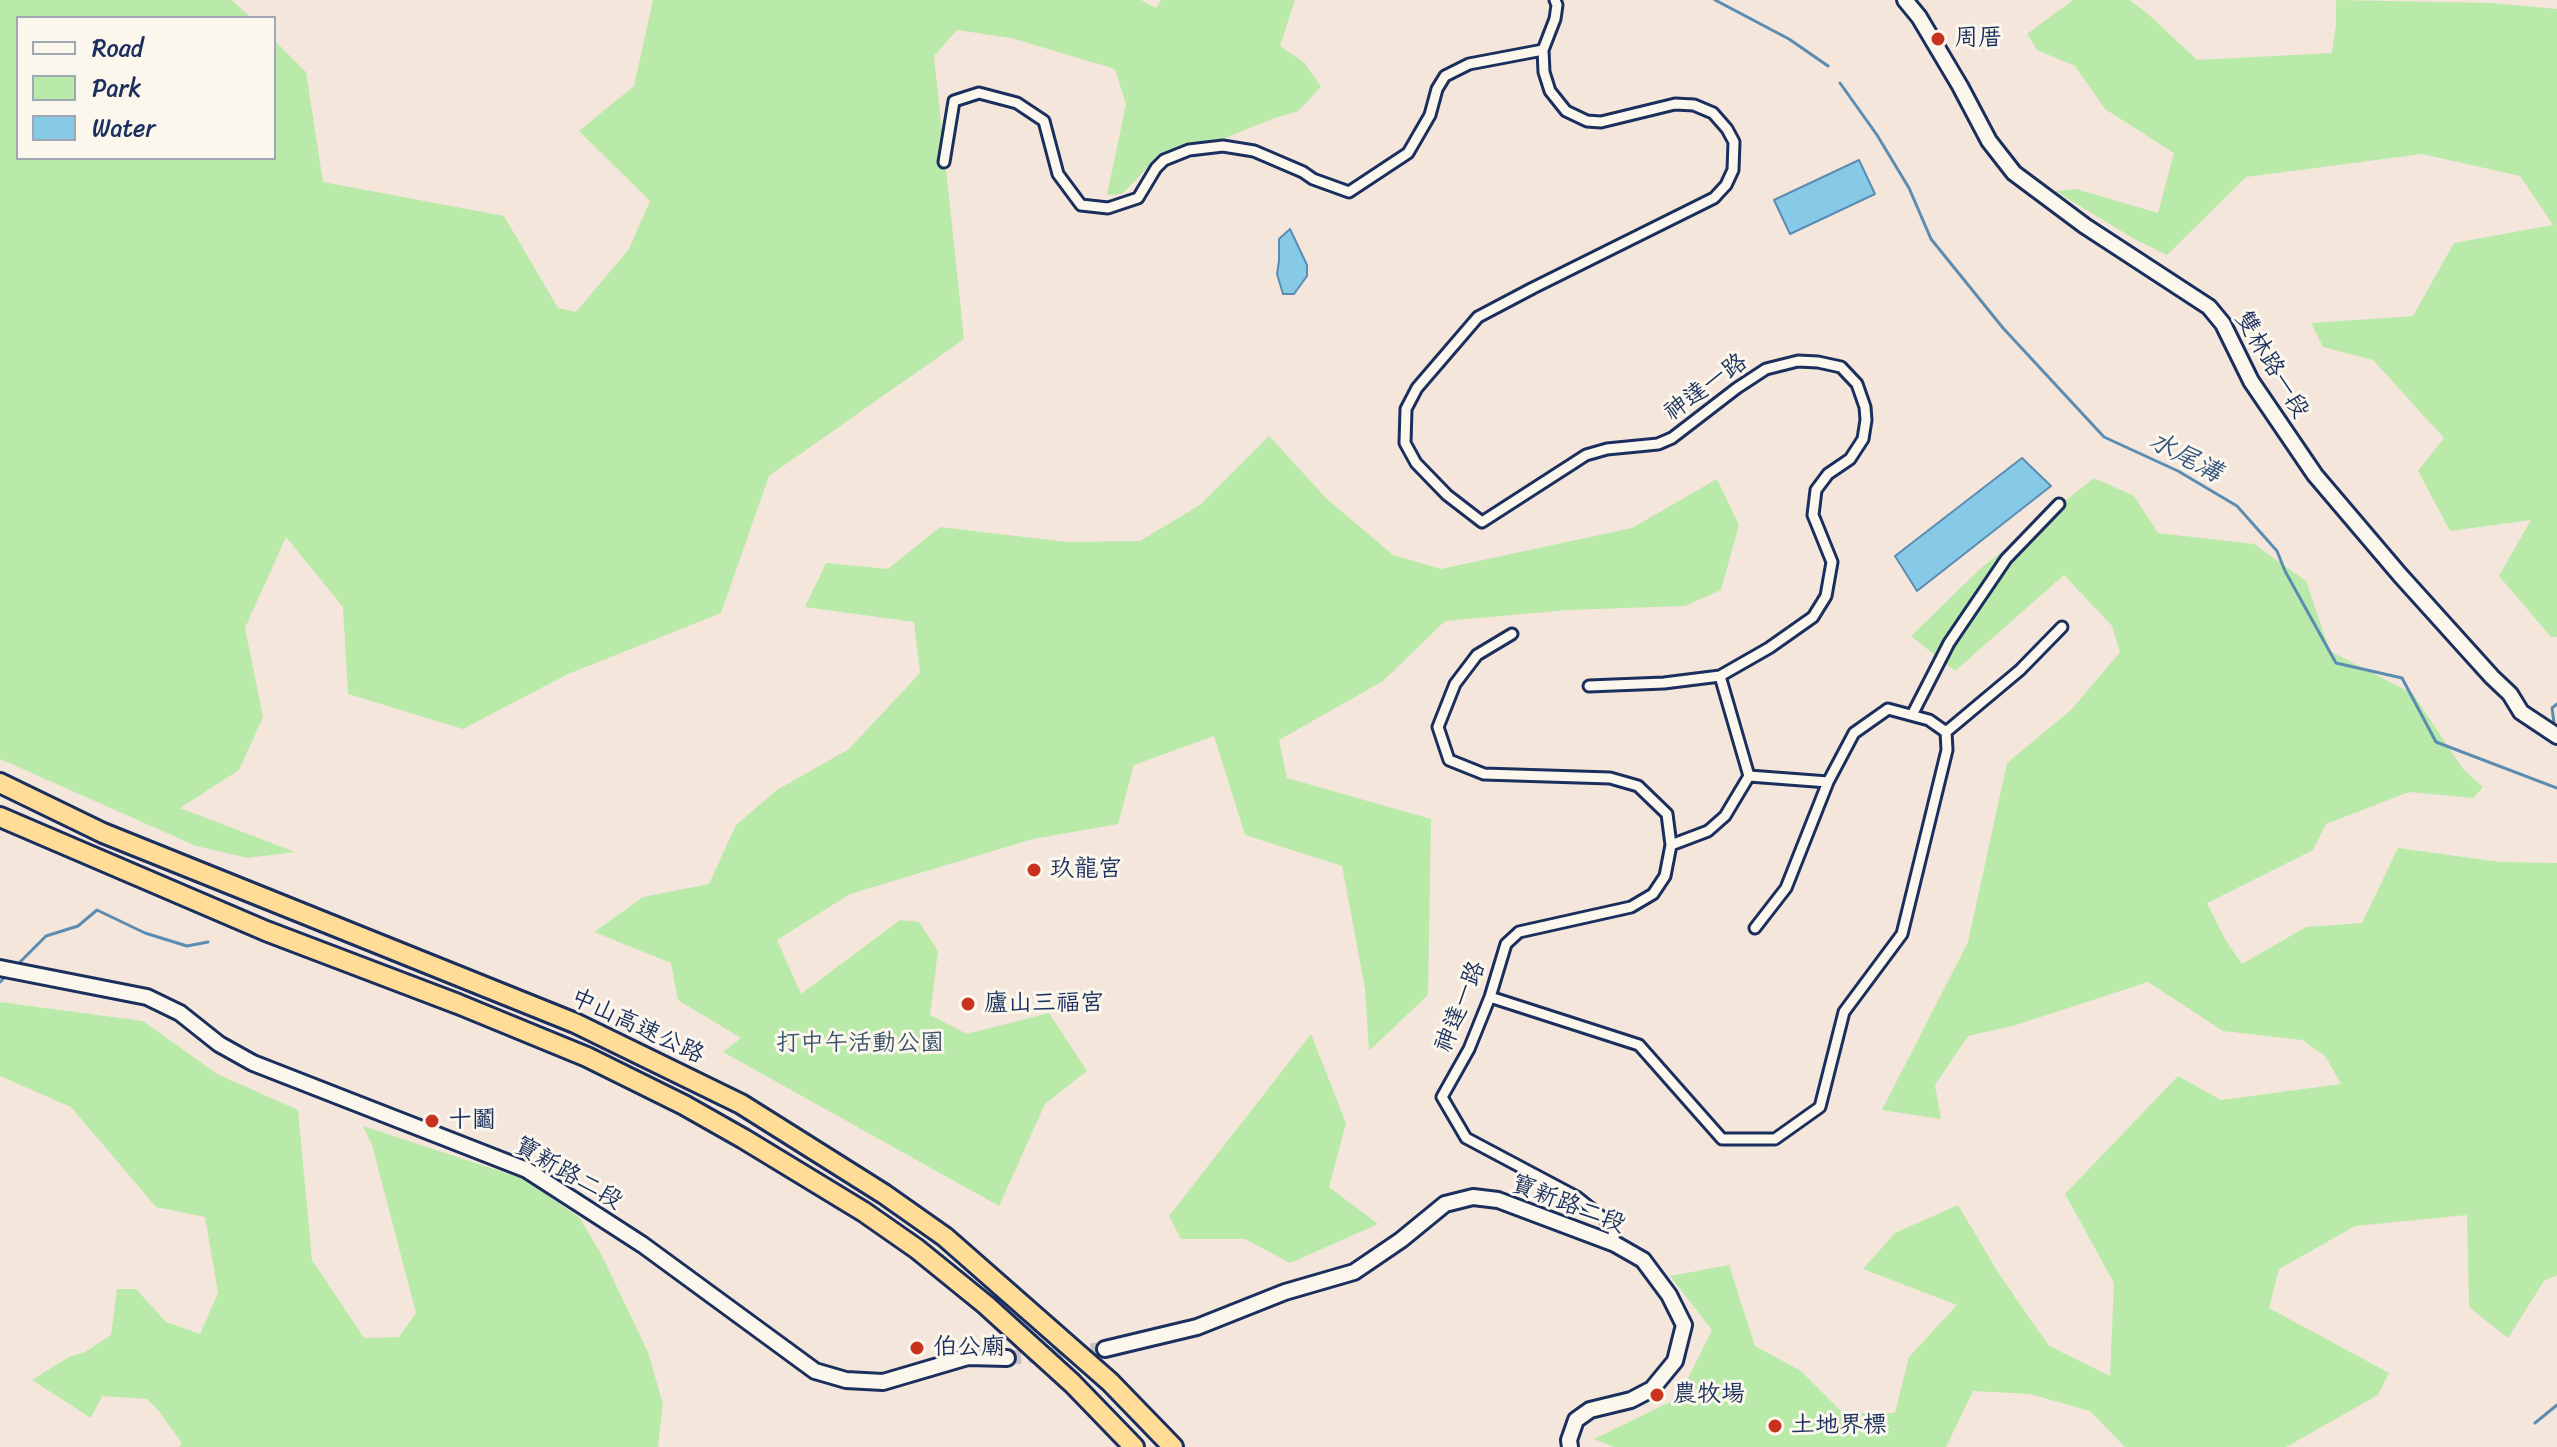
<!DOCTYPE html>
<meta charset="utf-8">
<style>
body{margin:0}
#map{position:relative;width:2557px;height:1447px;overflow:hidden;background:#f5e6dc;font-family:Sriracha,sans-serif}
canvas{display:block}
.legend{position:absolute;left:16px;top:16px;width:260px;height:144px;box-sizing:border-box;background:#fbf7ec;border:2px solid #a1a7b3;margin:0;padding:10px 14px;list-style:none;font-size:24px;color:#1b2f5e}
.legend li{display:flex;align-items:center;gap:16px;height:40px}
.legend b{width:40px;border:2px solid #a1a7b3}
</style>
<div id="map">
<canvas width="2557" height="1447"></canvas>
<ul class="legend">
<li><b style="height:10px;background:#fbf7ec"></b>Road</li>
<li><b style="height:22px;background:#b9eaa9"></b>Park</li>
<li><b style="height:22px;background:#86cae8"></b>Water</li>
</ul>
</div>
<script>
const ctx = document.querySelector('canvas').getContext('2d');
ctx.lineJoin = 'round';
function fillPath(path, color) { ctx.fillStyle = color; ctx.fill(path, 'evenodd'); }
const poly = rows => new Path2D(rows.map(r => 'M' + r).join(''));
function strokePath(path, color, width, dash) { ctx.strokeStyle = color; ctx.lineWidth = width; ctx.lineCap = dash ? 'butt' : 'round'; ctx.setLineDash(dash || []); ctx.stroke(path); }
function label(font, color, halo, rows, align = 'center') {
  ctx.font = font + ' Sriracha,"LXGW WenKai TC",sans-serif'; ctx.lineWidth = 6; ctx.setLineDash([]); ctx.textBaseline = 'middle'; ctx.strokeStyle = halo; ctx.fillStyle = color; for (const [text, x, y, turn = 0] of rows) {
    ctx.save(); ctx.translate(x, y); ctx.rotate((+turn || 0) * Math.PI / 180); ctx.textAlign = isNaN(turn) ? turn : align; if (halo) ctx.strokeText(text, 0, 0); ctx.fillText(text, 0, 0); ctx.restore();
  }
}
const green = poly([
 [0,0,232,0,251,18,18,18,18,158,274,158,274,40,306,72,323,182,504,216,558,308,576,312,629,249,650,201,579,131,634,86,653,0,1141,0,1156,8,1161,0,1295,0,1280,46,1305,63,1321,87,1298,111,1272,119,1208,145,1160,155,1122,194,1107,195,1126,104,1115,69,1011,38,957,30,934,56,964,339,769,476,721,613,568,674,463,729,348,694,343,607,286,537,245,628,263,717,239,770,180,808,295,852,248,858,196,846,0,759],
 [2073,0,2129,0,2147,13,2197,60,2332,53,2336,24,2336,0,2492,3,2557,9,2557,637,2551,637,2499,576,2531,520,2450,531,2418,471,2444,438,2373,360,2323,347,2311,323,2413,316,2454,243,2553,225,2520,176,2422,154,2246,177,2167,255,2136,240,2055,191,2076,189,2158,213,2174,153,2105,109,2075,66,2037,50,2027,34],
 [1269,436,1327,499,1393,555,1441,569,1632,528,1717,479,1739,525,1721,590,1685,606,1568,610,1445,621,1383,681,1279,740,1287,778,1431,819,1428,995,1369,1051,1365,989,1342,866,1245,835,1214,736,1134,765,1118,824,1033,839,850,894,777,940,801,994,900,920,919,922,938,951,930,1015,967,1034,1049,1013,1087,1071,1045,1104,999,1206,723,1052,741,1038,678,1000,671,963,594,932,643,897,709,884,736,825,777,790,849,749,920,673,914,622,805,607,826,563,888,569,940,527,1067,542,1140,541,1200,505],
 [2094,478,2134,496,2158,533,2254,544,2306,581,2330,651,2413,694,2463,769,2483,787,2473,798,2409,792,2326,824,2313,850,2207,903,2226,941,2242,964,2306,927,2362,923,2398,848,2500,862,2557,863,2557,1275,2544,1281,2508,1338,2469,1307,2467,1215,2355,1226,2279,1269,2269,1308,2389,1373,2378,1395,2286,1447,2125,1447,2090,1411,2030,1394,1973,1391,1946,1447,1614,1447,1594,1439,1678,1398,1712,1330,1670,1276,1729,1265,1755,1346,1801,1371,1843,1413,1895,1413,1909,1357,1957,1305,1863,1269,1895,1233,1958,1205,1999,1274,2049,1346,2110,1376,2114,1283,2065,1194,2178,1076,2221,1100,2341,1084,2325,1056,2302,1040,2223,1031,2148,982,2016,1025,1968,1036,1935,1085,1941,1119,1882,1110,1968,942,2007,763,2072,709,2120,652,2112,626,2064,575,1955,671,1911,636,1980,569],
 [0,1002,143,1021,217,1074,298,1110,312,1260,364,1338,399,1337,416,1313,372,1145,363,1126,524,1179,579,1217,601,1254,648,1352,663,1404,658,1447,179,1447,182,1443,158,1410,147,1399,102,1396,91,1418,32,1380,69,1357,85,1352,111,1335,117,1289,136,1289,166,1322,200,1334,218,1293,205,1217,156,1207,71,1107,0,1076],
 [1311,1034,1346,1123,1329,1187,1378,1224,1290,1263,1245,1239,1181,1239,1169,1216]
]);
const water = poly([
 [1859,160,1875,194,1790,234,1774,200,1859,160],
 [1290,229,1307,265,1307,276,1294,294,1283,294,1277,274,1279,261,1279,239,1290,229],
 [2022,458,2051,486,1917,591,1895,556,2022,458]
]);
const stream = poly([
 [1715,0,1789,39,1828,66],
 [1840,83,1877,135,1909,188,1931,239,2003,328,2104,437,2178,471,2237,506,2277,551,2285,571,2336,663,2402,678,2436,742,2557,788],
 [2555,730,2552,708,2557,704],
 [20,962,46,936,78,926,97,910,145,933,187,946,208,942],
 [0,982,3,979],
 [2535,1423,2557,1405]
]);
const secondaryTunnel = poly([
 [1007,1358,1105,1349]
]);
const street = poly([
 [1555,0,1557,5,1555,19,1543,50,1544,72,1550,91,1566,111,1587,121,1601,122,1675,104,1694,105,1713,113,1727,129,1734,142,1733,170,1726,185,1714,198,1533,288,1478,317,1417,388,1406,409,1405,443,1416,463,1447,495,1482,522,1586,455,1607,449,1658,444,1672,438,1737,388,1766,369,1798,361,1818,362,1841,367,1857,384,1865,407,1866,420,1863,439,1850,459,1828,474,1816,490,1813,515,1832,562,1826,596,1813,617,1769,648,1720,676,1749,776,1725,816,1708,831,1671,845,1665,876,1653,894,1631,907,1519,932,1506,944,1490,997,1469,1049,1442,1097,1466,1138,1577,1197,1612,1225,1615,1244],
 [944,162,954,101,979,93,1017,103,1044,121,1058,174,1081,205,1108,208,1138,198,1156,168,1164,160,1189,150,1223,146,1254,151,1303,172,1313,179,1349,192,1408,153,1430,115,1437,89,1445,76,1469,64,1543,50],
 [1512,634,1477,655,1455,684,1438,727,1449,760,1484,774,1610,778,1638,786,1667,814,1671,845],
 [1589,686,1664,683,1720,676],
 [1912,715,1949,643,2006,559,2059,504],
 [1946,732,2020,670,2062,627],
 [1755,928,1786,888,1828,782],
 [1490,997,1639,1045,1722,1139,1775,1139,1820,1107,1844,1012,1902,934,1947,750,1946,732,1929,720,1888,709,1854,733,1828,782,1749,776]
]);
const secondary = poly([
 [1905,0,1919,17,1960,86,1989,141,2014,173,2085,226,2209,307,2223,324,2251,381,2315,475,2400,575,2492,677,2510,694,2521,712,2557,736],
 [0,968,147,997,180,1013,219,1044,253,1063,527,1170,643,1245,815,1371,846,1380,883,1382,968,1357,1007,1358],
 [1105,1349,1197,1327,1285,1292,1354,1272,1401,1240,1445,1204,1473,1197,1498,1200,1615,1244,1643,1260,1669,1295,1684,1325,1675,1361,1652,1389,1631,1400,1590,1410,1576,1420,1569,1440,1570,1447]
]);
const highway = poly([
 [0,783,103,833,575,1023,741,1104,884,1194,945,1237,1110,1382,1173,1447],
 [0,817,266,931,458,1004,587,1057,684,1105,744,1139,864,1212,917,1249,986,1305,1072,1383,1134,1447]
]);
const markers = [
 [1938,39,8,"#c8321e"],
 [1034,870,8,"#c8321e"],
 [968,1004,8,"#c8321e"],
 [432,1121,8,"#c8321e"],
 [917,1348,8,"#c8321e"],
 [1657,1395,8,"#c8321e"],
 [1775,1426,8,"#c8321e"]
];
const poiNames = [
 ["周厝",1954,39],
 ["玖龍宮",1050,870],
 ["廬山三福宫",984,1004],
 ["十鬮",448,1121],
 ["伯公廟",933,1348],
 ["農牧場",1673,1395],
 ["土地界標",1791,1426]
];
const streetNames = [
 ["雙林路一段",2271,365,59],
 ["神達一路",1706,388,-36],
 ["神達一路",1461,1007,-68],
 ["中山高速公路",637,1027,25],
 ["寶新路二段",568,1174,30],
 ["寶新路二段",1568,1205,21]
];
const parkNames = [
 ["打中午活動公園",860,1044]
];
const waterNames = [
 ["水尾溝",2185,458,28]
];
fillPath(green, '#b9eaa9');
fillPath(water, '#86cae8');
strokePath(water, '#5b8cb1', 2);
strokePath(stream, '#5b8cb1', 3);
strokePath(secondaryTunnel, '#c9c1c3', 14, [14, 7]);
strokePath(street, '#1b2f5e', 15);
strokePath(secondary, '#1b2f5e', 20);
strokePath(highway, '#1b2f5e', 24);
strokePath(street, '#fbf7ec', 9);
strokePath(secondary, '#fbf7ec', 14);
strokePath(highway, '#ffdd96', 18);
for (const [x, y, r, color] of markers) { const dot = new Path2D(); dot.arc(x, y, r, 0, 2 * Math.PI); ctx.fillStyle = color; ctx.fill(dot); strokePath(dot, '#fbf7ec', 3); }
label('24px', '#1b2f5e', '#fbf7ec', poiNames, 'left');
label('24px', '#1b2f5e', '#fbf7ec', streetNames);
label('24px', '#3b546d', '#fbf7ec', parkNames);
label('italic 26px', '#365680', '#fbf7ec', waterNames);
</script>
